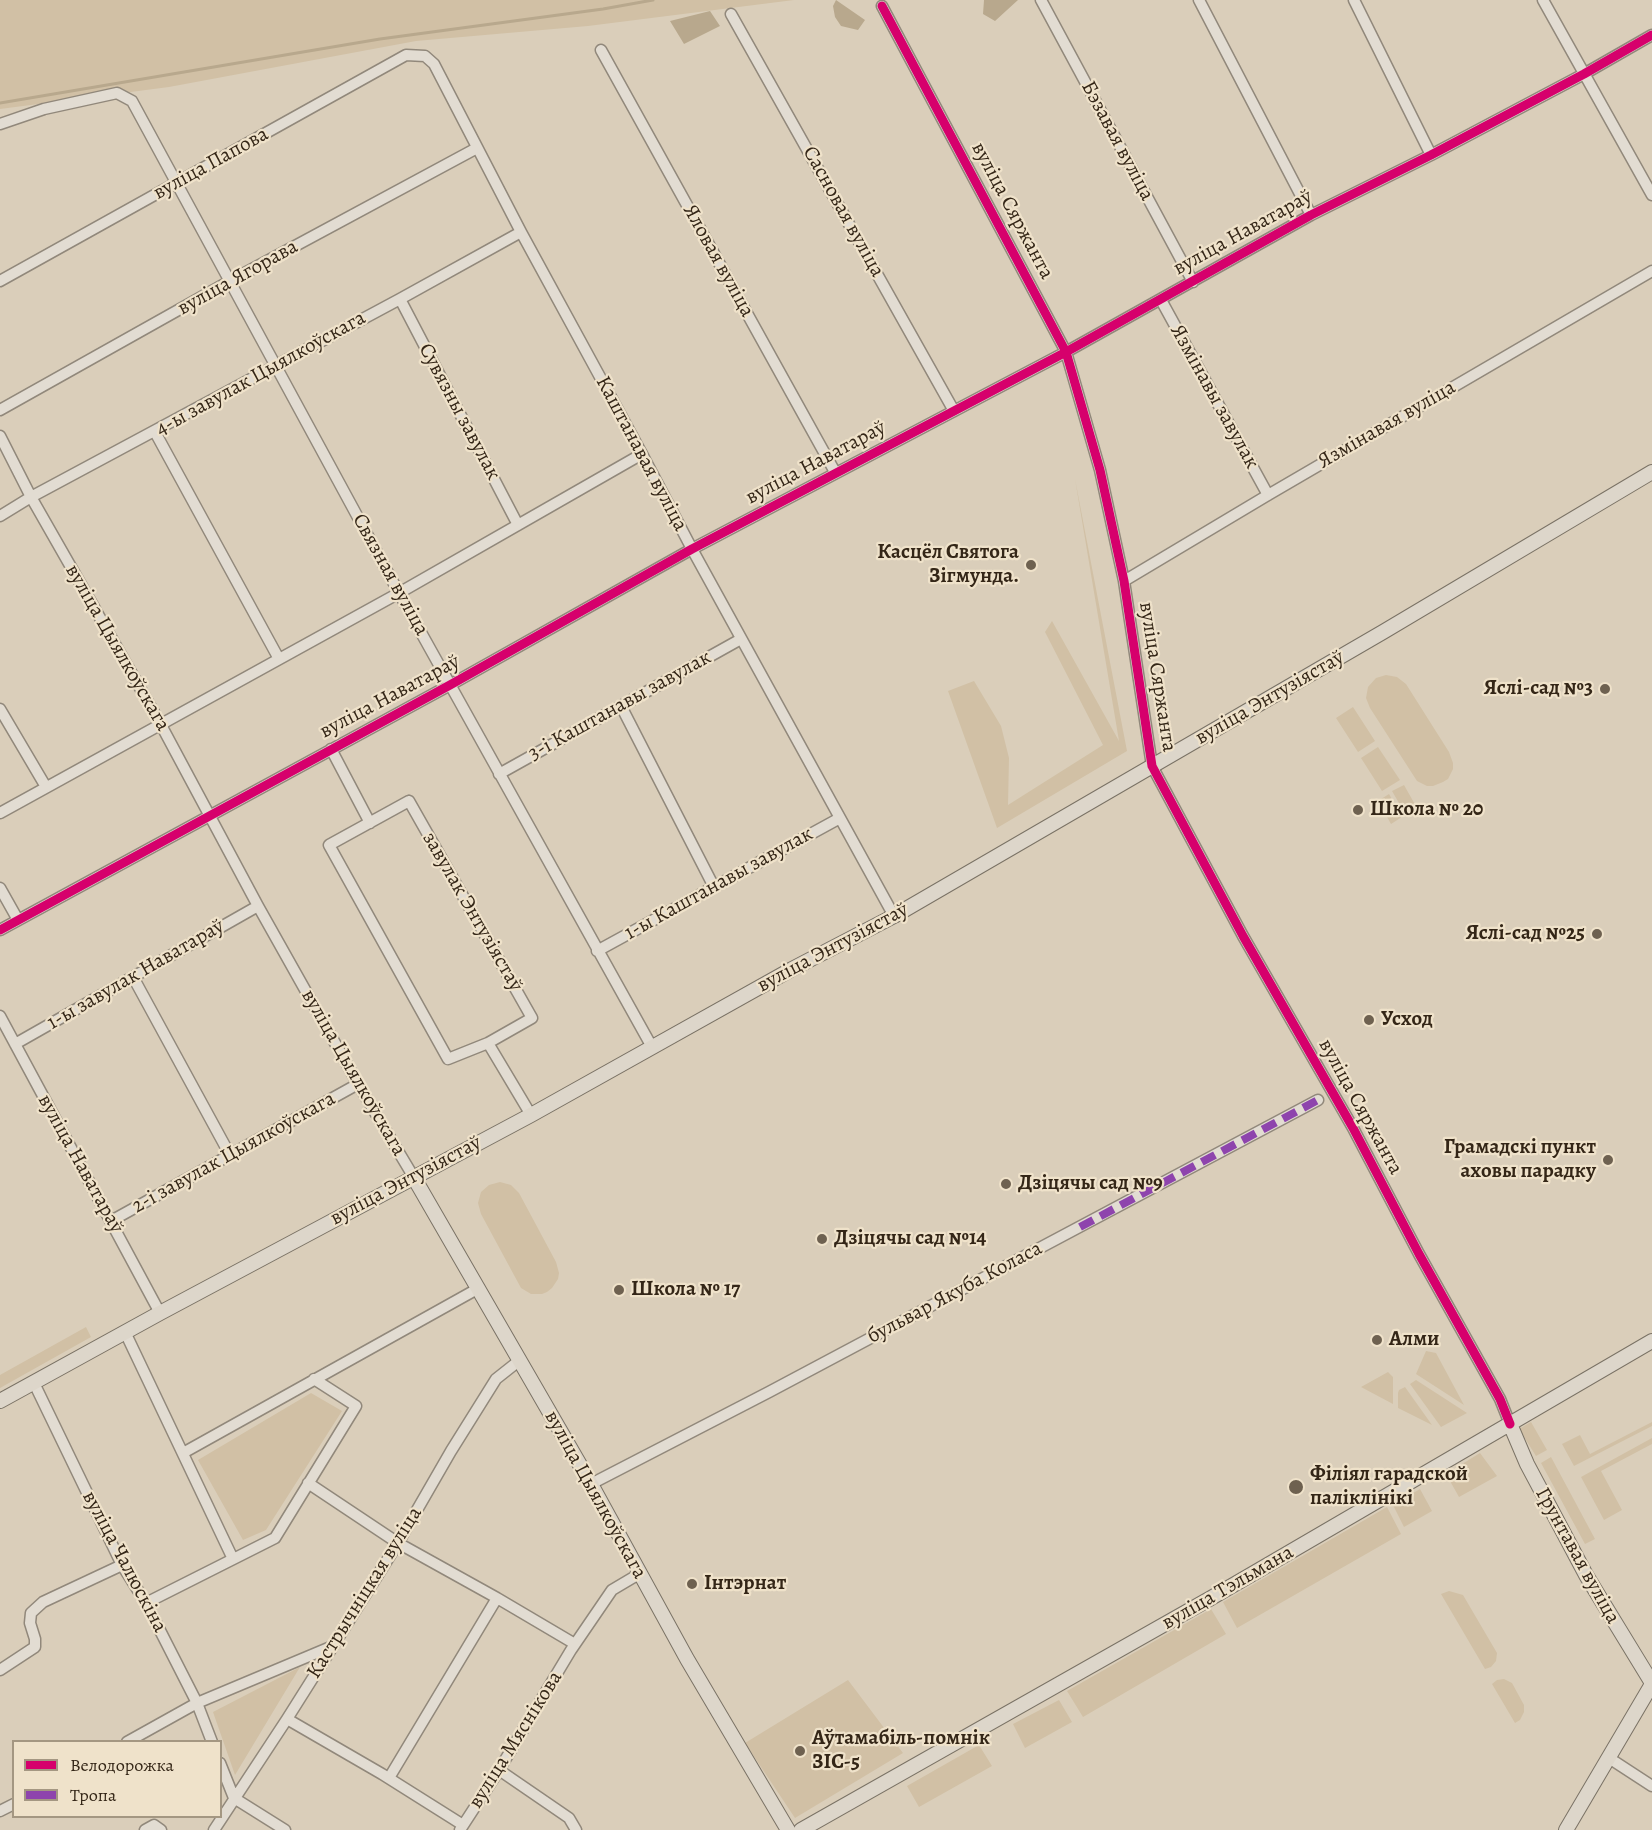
<!DOCTYPE html>
<meta charset="utf-8">
<style>
body{margin:0}
#map{position:relative;width:1652px;height:1830px;overflow:hidden;background:#daceba;font-family:Alegreya,serif}
canvas{display:block}
.legend{position:absolute;left:12px;top:1740px;width:210px;height:78px;box-sizing:border-box;background:#efe2ca;border:2px solid #a49782;margin:0;padding:8px 10px;list-style:none;font-size:18px;color:#342617}
.legend li{display:flex;align-items:center;gap:12px;height:30px}
.legend b{width:30px;border:2px solid #a49782}
</style>
<div id="map">
<canvas width="1652" height="1830"></canvas>
<ul class="legend">
<li><b style="height:8px;background:#d6006c"></b>Велодорожка</li>
<li><b style="height:8px;background:#8e44ad"></b>Тропа</li>
</ul>
</div>
<script>
const ctx = document.querySelector('canvas').getContext('2d');
ctx.lineJoin = 'round';
function fillPath(path, color) { ctx.fillStyle = color; ctx.fill(path, 'evenodd'); }
const poly = rows => new Path2D(rows.map(r => 'M' + r).join(''));
function strokePath(path, color, width, dash) { ctx.strokeStyle = color; ctx.lineWidth = width; ctx.lineCap = dash ? 'butt' : 'round'; ctx.setLineDash(dash || []); ctx.stroke(path); }
function label(font, color, halo, rows, align = 'center') {
  ctx.font = font + ' Alegreya,serif'; ctx.lineWidth = 4.5; ctx.setLineDash([]); ctx.textBaseline = 'middle'; ctx.strokeStyle = halo; ctx.fillStyle = color; for (const [text, x, y, turn = 0] of rows) {
    ctx.save(); ctx.translate(x, y); ctx.rotate((+turn || 0) * Math.PI / 180); ctx.textAlign = isNaN(turn) ? turn : align; if (halo) ctx.strokeText(text, 0, 0); ctx.fillText(text, 0, 0); ctx.restore();
  }
}
const green = poly([
 [0,0,794,0,588,26,416,41,169,87,0,109],
 [1075,479,1127,751,997,828,948,691,974,681,1001,726,1009,758,1008,805,1103,745,1045,632,1052,621,1119,741],
 [1386,675,1397,677,1406,684,1449,752,1453,763,1453,769,1448,779,1443,782,1433,786,1427,786,1417,781,1370,708,1366,698,1368,687,1376,678],
 [1353,707,1375,741,1358,752,1336,718],
 [1378,747,1400,780,1382,791,1361,758],
 [1404,785,1417,808,1406,815,1392,791],
 [1389,794,1402,817,1391,824,1378,801],
 [500,1182,511,1185,519,1193,556,1262,559,1273,558,1279,552,1288,547,1292,542,1294,531,1294,521,1288,481,1214,478,1203,481,1192,489,1185],
 [86,1327,91,1337,0,1388,0,1375],
 [1426,1351,1436,1353,1464,1405,1416,1374],
 [1388,1372,1393,1377,1393,1404,1361,1387],
 [1416,1380,1467,1413,1441,1427,1410,1384],
 [1405,1387,1432,1425,1398,1408,1398,1393,1399,1390],
 [311,1393,342,1411,266,1530,243,1540,198,1460],
 [1531,1422,1547,1450,1536,1456,1519,1429],
 [1652,1422,1652,1426,1574,1466,1562,1444,1580,1435,1590,1454],
 [1652,1438,1652,1444,1601,1471,1622,1510,1604,1520,1581,1477],
 [1480,1453,1497,1476,1459,1497,1446,1474],
 [1551,1457,1595,1539,1585,1544,1541,1463],
 [1420,1489,1432,1511,1404,1527,1393,1505],
 [1387,1507,1401,1534,1237,1628,1223,1602],
 [1449,1591,1463,1595,1497,1653,1496,1661,1491,1667,1485,1669,1441,1594],
 [1211,1609,1226,1634,1083,1717,1067,1691],
 [300,1667,235,1775,213,1712],
 [1504,1679,1512,1683,1524,1705,1524,1712,1520,1720,1515,1723,1492,1684,1497,1680],
 [848,1680,903,1753,795,1818,745,1743],
 [1059,1700,1072,1722,1025,1748,1013,1724],
 [979,1745,992,1766,919,1807,907,1786]
]);
const water = poly([
 [836,0,865,20,858,30,841,26,835,17,833,6],
 [984,0,1018,0,995,21,983,14],
 [710,11,720,26,684,44,670,21]
]);
const stream = poly([
 [0,103,380,39,603,9,653,0]
]);
const minor = poly([
 [1041,0,1193,282],
 [1199,0,1311,215],
 [1354,0,1431,155],
 [1543,0,1652,195],
 [882,6,1066,352,1100,470,1124,581,1152,766,1243,936,1353,1128,1419,1254,1500,1399,1510,1424],
 [731,14,954,411],
 [601,50,835,472],
 [0,124,44,109,117,93,132,101,399,593,652,1047],
 [0,281,406,55,425,56,434,64,521,232,642,454,692,549,894,916],
 [400,299,518,525],
 [1161,300,1268,495],
 [0,410,230,281,477,148],
 [155,432,279,659],
 [0,436,31,497,160,723,258,906,358,1084,413,1176],
 [0,516,31,497,400,299,521,232],
 [1124,581,1268,495,1652,271],
 [621,706,714,887],
 [0,709,46,787],
 [331,749,370,823],
 [499,774,741,639],
 [409,801,532,1018,488,1043,448,1059,329,845,409,801],
 [0,813,399,593,642,454],
 [0,888,18,920],
 [0,930,450,685,692,549,1066,352,1311,215,1431,155,1584,74,1652,35],
 [597,951,840,818],
 [133,977,230,1155],
 [0,1016,160,1313],
 [488,1043,531,1115],
 [15,1044,258,906],
 [111,1221,358,1084],
 [125,1332,233,1559],
 [34,1383,122,1565,146,1603,197,1703,212,1742],
 [183,1453,479,1288],
 [308,1483,398,1543,497,1598,575,1644],
 [591,1484,769,1392,1318,1100],
 [146,1603,275,1538,356,1406,314,1379],
 [0,1670,35,1647,35,1639,30,1623,31,1613,43,1602,122,1565],
 [287,1719,382,1774,463,1825],
 [127,1742,197,1703,333,1646],
 [1609,1758,1652,1786],
 [220,1763,234,1798,285,1830],
 [499,1770,569,1818,576,1830],
 [389,1778,497,1598],
 [0,1811,14,1804],
 [145,1830,154,1825,161,1830],
 [214,1830,287,1719,398,1543,451,1451,496,1379,520,1360],
 [460,1830,499,1770,571,1650,612,1590,639,1574]
]);
const major = poly([
 [413,1176,591,1484,687,1659,788,1830],
 [0,1401,160,1313,531,1115,792,969,894,916,1383,632,1652,472],
 [1510,1424,1527,1464,1586,1575,1652,1683],
 [801,1830,1211,1598,1652,1341],
 [1566,1830,1652,1684]
]);
const quiet = poly([
 [1080,1227,1318,1100]
]);
const cycleway = poly([
 [882,6,1066,352,1100,470,1124,581,1152,766,1243,936,1353,1128,1419,1254,1500,1399,1510,1424],
 [0,930,450,685,692,549,1066,352,1311,215,1431,155,1584,74,1652,35]
]);
const markers = [
 [1031,565,6,"#6e6150"],
 [1605,689,6,"#6e6150"],
 [1358,810,6,"#6e6150"],
 [1597,934,6,"#6e6150"],
 [1369,1020,6,"#6e6150"],
 [1608,1160,6,"#6e6150"],
 [1006,1184,6,"#6e6150"],
 [822,1239,6,"#6e6150"],
 [619,1290,6,"#6e6150"],
 [1377,1340,6,"#6e6150"],
 [1296,1487,8,"#6e6150"],
 [692,1584,6,"#6e6150"],
 [800,1751,6,"#6e6150"]
];
const streetNames = [
 ["Бэзавая вуліца",1117,141,62],
 ["вуліца Папова",211,164,-29],
 ["вуліца Сяржанта",1012,211,62],
 ["Сасновая вуліца",843,212,61],
 ["вуліца Наватараў",1243,233,-29],
 ["Яловая вуліца",718,261,61],
 ["вуліца Ягорава",238,278,-29],
 ["4-ы завулак Цыялкоўскага",261,374,-29],
 ["Язмінавы завулак",1214,397,61],
 ["Сувязны завулак",459,412,62],
 ["Язмінавая вуліца",1387,425,-30],
 ["Каштанавая вуліца",641,454,62],
 ["вуліца Наватараў",816,463,-28],
 ["Связная вуліца",390,575,61],
 ["вуліца Цыялкоўскага",117,648,60],
 ["вуліца Сяржанта",1157,677,81],
 ["вуліца Наватараў",390,697,-28],
 ["вуліца Энтузіястаў",1270,698,-30],
 ["3-і Каштанавы завулак",620,706,-29],
 ["1-ы Каштанавы завулак",719,884,-29],
 ["завулак Энтузіястаў",472,912,60],
 ["вуліца Энтузіястаў",833,948,-28],
 ["1-ы завулак Наватараў",136,975,-30],
 ["вуліца Цыялкоўскага",353,1073,60],
 ["вуліца Сяржанта",1360,1107,61],
 ["2-і завулак Цыялкоўскага",234,1153,-29],
 ["вуліца Наватараў",80,1164,61],
 ["вуліца Энтузіястаў",406,1181,-28],
 ["бульвар Якуба Коласа",955,1293,-28],
 ["вуліца Цыялкоўскага",595,1495,61],
 ["Грунтавая вуліца",1577,1556,61],
 ["вуліца Чалюскіна",124,1562,62],
 ["вуліца Тэльмана",1228,1588,-30],
 ["Кастрычніцкая вуліца",365,1593,-58],
 ["вуліца Мяснікова",516,1740,-58]
];
const poiNames = [
 ["Касцёл Святога",1019,553,"right"],
 ["Зігмунда.",1019,577,"right"],
 ["Яслі-сад №3",1593,689,"right"],
 ["Школа № 20",1370,810],
 ["Яслі-сад №25",1585,934,"right"],
 ["Усход",1381,1020],
 ["Грамадскі пункт",1596,1148,"right"],
 ["аховы парадку",1596,1172,"right"],
 ["Дзіцячы сад №9",1018,1184],
 ["Дзіцячы сад №14",834,1239],
 ["Школа № 17",631,1290],
 ["Алми",1389,1340],
 ["Філіял гарадской",1310,1475],
 ["паліклінікі",1310,1499],
 ["Інтэрнат",704,1584],
 ["Аўтамабіль-помнік",812,1739],
 ["ЗІС-5",812,1763]
];
fillPath(green, '#d1c0a5');
fillPath(water, '#b8a88d');
strokePath(stream, '#b8a88d', 3);
strokePath(minor, '#91887b', 13);
strokePath(major, '#7a7265', 16);
strokePath(minor, '#e2dcd2', 10);
strokePath(major, '#ddd6ca', 14);
strokePath(quiet, '#8e44ad', 8, [15, 8]);
strokePath(cycleway, '#d6006c', 9);
for (const [x, y, r, color] of markers) { const dot = new Path2D(); dot.arc(x, y, r, 0, 2 * Math.PI); ctx.fillStyle = color; ctx.fill(dot); strokePath(dot, '#efe2ca', 2); }
label('21px', '#342617', '#efe2ca', streetNames);
label('bold 21px', '#342617', '#efe2ca', poiNames, 'left');
</script>
